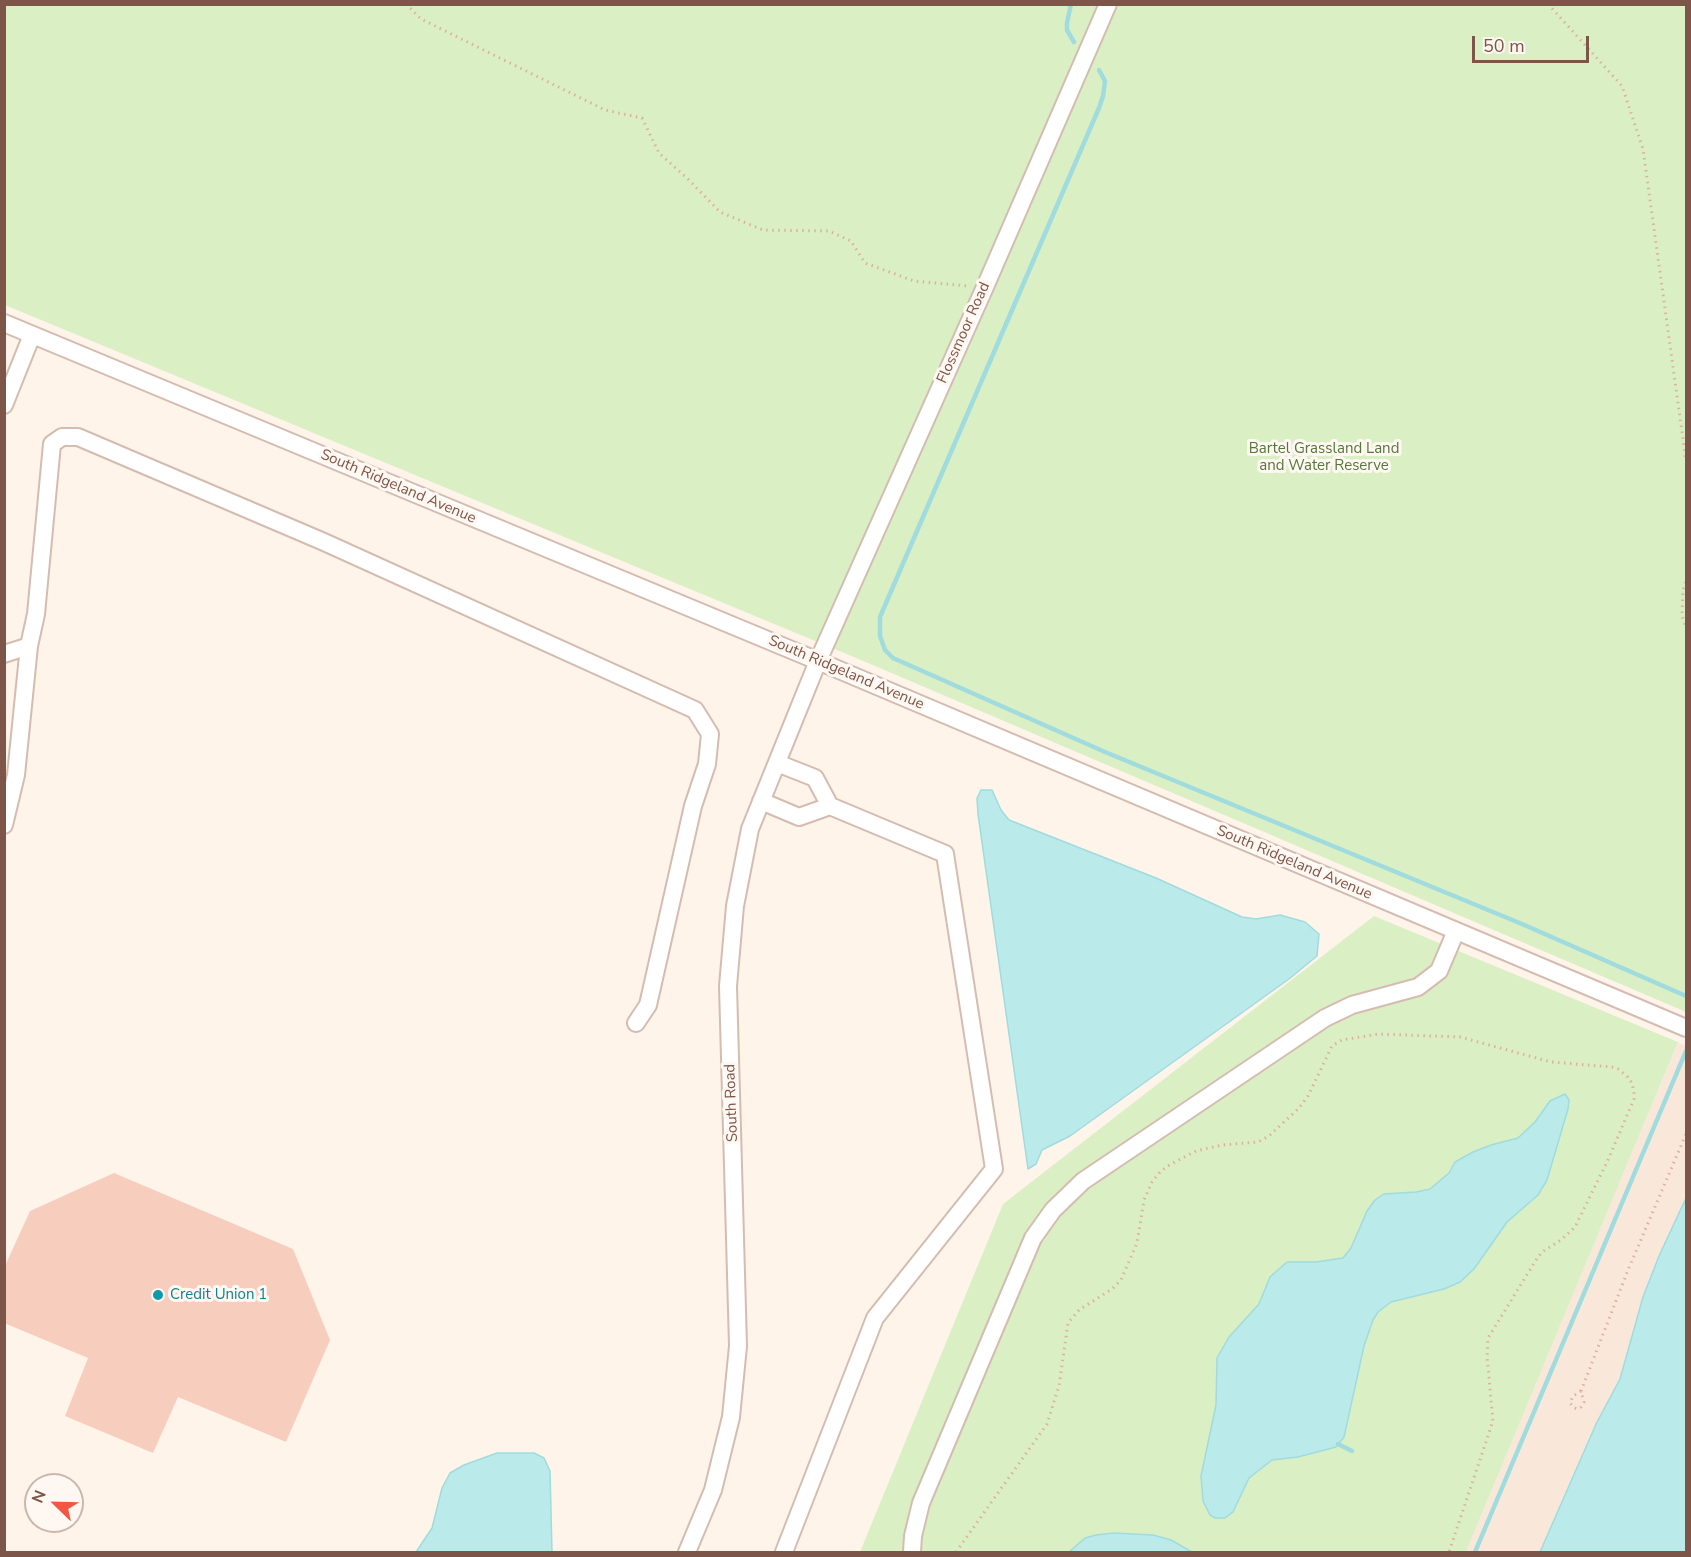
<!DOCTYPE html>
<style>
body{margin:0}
#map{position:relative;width:1691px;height:1557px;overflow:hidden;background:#fef4ea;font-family:"Nunito Sans",sans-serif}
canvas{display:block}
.frame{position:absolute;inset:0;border:6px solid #7d5649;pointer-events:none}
.north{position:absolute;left:24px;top:1473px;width:60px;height:60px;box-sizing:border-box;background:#fff8f2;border:2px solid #cbb7ae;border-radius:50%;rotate:293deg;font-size:16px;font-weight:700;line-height:24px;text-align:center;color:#7d5649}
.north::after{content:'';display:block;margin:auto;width:21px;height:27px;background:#f35744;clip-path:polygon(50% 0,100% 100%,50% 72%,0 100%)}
.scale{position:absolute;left:1472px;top:36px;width:117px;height:27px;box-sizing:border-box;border:3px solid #7d5649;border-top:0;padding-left:8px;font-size:18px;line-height:21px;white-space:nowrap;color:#7d5649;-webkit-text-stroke:4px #fff8f2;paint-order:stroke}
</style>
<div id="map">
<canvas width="1691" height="1557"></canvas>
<div class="frame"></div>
<div class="north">N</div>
<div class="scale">50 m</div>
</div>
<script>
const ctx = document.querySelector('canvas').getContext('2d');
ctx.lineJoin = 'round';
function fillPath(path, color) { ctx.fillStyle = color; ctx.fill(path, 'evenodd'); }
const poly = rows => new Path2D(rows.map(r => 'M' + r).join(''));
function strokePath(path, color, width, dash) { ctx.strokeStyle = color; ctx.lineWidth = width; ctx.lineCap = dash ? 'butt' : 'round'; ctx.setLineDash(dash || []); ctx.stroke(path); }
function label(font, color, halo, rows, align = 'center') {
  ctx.font = font + ' "Nunito Sans",sans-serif'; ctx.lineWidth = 6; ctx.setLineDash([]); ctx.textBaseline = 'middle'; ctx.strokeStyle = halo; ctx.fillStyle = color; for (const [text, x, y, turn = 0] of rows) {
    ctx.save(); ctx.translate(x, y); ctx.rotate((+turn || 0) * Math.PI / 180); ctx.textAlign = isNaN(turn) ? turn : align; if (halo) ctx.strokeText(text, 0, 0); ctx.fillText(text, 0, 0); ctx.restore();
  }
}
const residential = poly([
 [1678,1042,1686,1046,1686,1552,1466,1552]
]);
const green = poly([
 [4,5,1686,5,1686,1012,861,660,5,305],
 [1374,916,1678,1042,1466,1552,860,1552,1003,1204]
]);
const water = poly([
 [981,790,992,790,1001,810,1009,820,1156,878,1242,917,1256,919,1280,915,1305,922,1319,934,1317,956,1289,979,1070,1136,1042,1150,1036,1164,1028,1169,978,814,977,798,981,790],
 [1565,1094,1569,1100,1568,1109,1547,1180,1538,1195,1507,1222,1474,1269,1460,1282,1444,1289,1391,1302,1378,1312,1373,1320,1364,1346,1344,1437,1336,1447,1298,1457,1272,1460,1249,1478,1233,1512,1225,1518,1215,1518,1210,1515,1203,1501,1201,1476,1216,1405,1217,1358,1229,1337,1259,1304,1270,1277,1287,1262,1316,1262,1343,1258,1351,1248,1367,1211,1375,1200,1384,1194,1416,1192,1430,1189,1449,1173,1455,1162,1473,1152,1491,1145,1518,1138,1535,1122,1550,1101,1565,1094],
 [1686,1198,1686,1552,1540,1552,1597,1422,1620,1379,1643,1297,1659,1256,1686,1198],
 [497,1453,534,1453,544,1458,550,1471,552,1552,416,1552,432,1528,442,1488,450,1473,464,1465,497,1453],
 [1114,1533,1153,1535,1171,1540,1192,1552,1069,1552,1085,1538,1096,1535,1114,1533]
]);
const stream = poly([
 [1071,4,1067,23,1067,30,1074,42],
 [1099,70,1105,81,1103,96,1099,108,880,617,880,636,885,650,893,658,1105,752,1522,924,1686,996],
 [1338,1444,1352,1451],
 [1475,1552,1686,1051]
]);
const building = poly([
 [114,1173,293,1249,330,1340,286,1442,178,1397,153,1453,65,1416,88,1358,4,1323,4,1268,30,1211]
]);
const path = poly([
 [406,4,421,19,605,110,642,118,659,153,688,179,720,212,763,230,829,231,851,241,865,263,914,281,968,286],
 [1548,4,1622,86,1643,149,1686,461],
 [1686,582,1683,590,1682,616,1686,627],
 [1581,1391,1573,1396,1570,1403,1573,1407,1577,1409,1581,1407,1584,1402,1581,1391,1628,1270,1686,1134],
 [956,1552,1047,1424,1059,1386,1068,1323,1079,1310,1112,1289,1121,1280,1137,1243,1144,1200,1152,1182,1161,1171,1171,1164,1196,1151,1222,1145,1258,1142,1269,1136,1299,1108,1308,1096,1332,1046,1342,1040,1378,1034,1460,1037,1551,1062,1612,1067,1618,1069,1627,1076,1632,1083,1634,1092,1634,1099,1608,1160,1575,1227,1561,1240,1542,1252,1536,1260,1488,1338,1487,1356,1493,1421,1449,1552]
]);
const minor = poly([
 [4,323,818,661,1686,1028],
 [4,405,32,335],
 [4,654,29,646,36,614,52,444,62,437,78,437,324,542,695,710,710,734,707,764,693,806,648,1005,636,1023],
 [761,801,799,817,830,806,815,778,777,763],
 [4,825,16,775,29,646],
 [687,1552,713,1490,731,1417,738,1346,728,986,735,906,750,829,818,661,985,287,1108,4],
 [784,1552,875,1318,994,1169,945,854,830,806],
 [912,1552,913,1536,921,1503,1033,1238,1053,1210,1083,1181,1325,1018,1352,1005,1418,987,1439,971,1456,931]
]);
const markers = [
 [158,1295,6,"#0f9aa8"]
];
const streetNames = [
 ["Flossmoor Road",964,333,-66],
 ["South Ridgeland Avenue",398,487,23],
 ["South Ridgeland Avenue",846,673,23],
 ["South Ridgeland Avenue",1294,863,23],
 ["South Road",732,1103,-92]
];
const parkNames = [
 ["Bartel Grassland Land",1324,449],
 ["and Water Reserve",1324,466]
];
const cultureNames = [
 ["Credit Union 1",170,1295]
];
fillPath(residential, '#f9e8da');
fillPath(green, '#dbefc5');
fillPath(water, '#bbeaeb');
strokePath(water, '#a0dbde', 1.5);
strokePath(stream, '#a0dbde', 4.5);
fillPath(building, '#f7cebe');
strokePath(minor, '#d5bcb0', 20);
strokePath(path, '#ddb1a0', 3, [1.5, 4.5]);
strokePath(minor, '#fff', 16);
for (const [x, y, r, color] of markers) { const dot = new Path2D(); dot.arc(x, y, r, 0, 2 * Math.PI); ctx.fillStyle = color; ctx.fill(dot); strokePath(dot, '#fff8f2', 2); }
label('15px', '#7d5649', '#fff8f2', streetNames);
label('15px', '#53773a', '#fff8f2', parkNames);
label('15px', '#0d838f', '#fff8f2', cultureNames, 'left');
</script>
